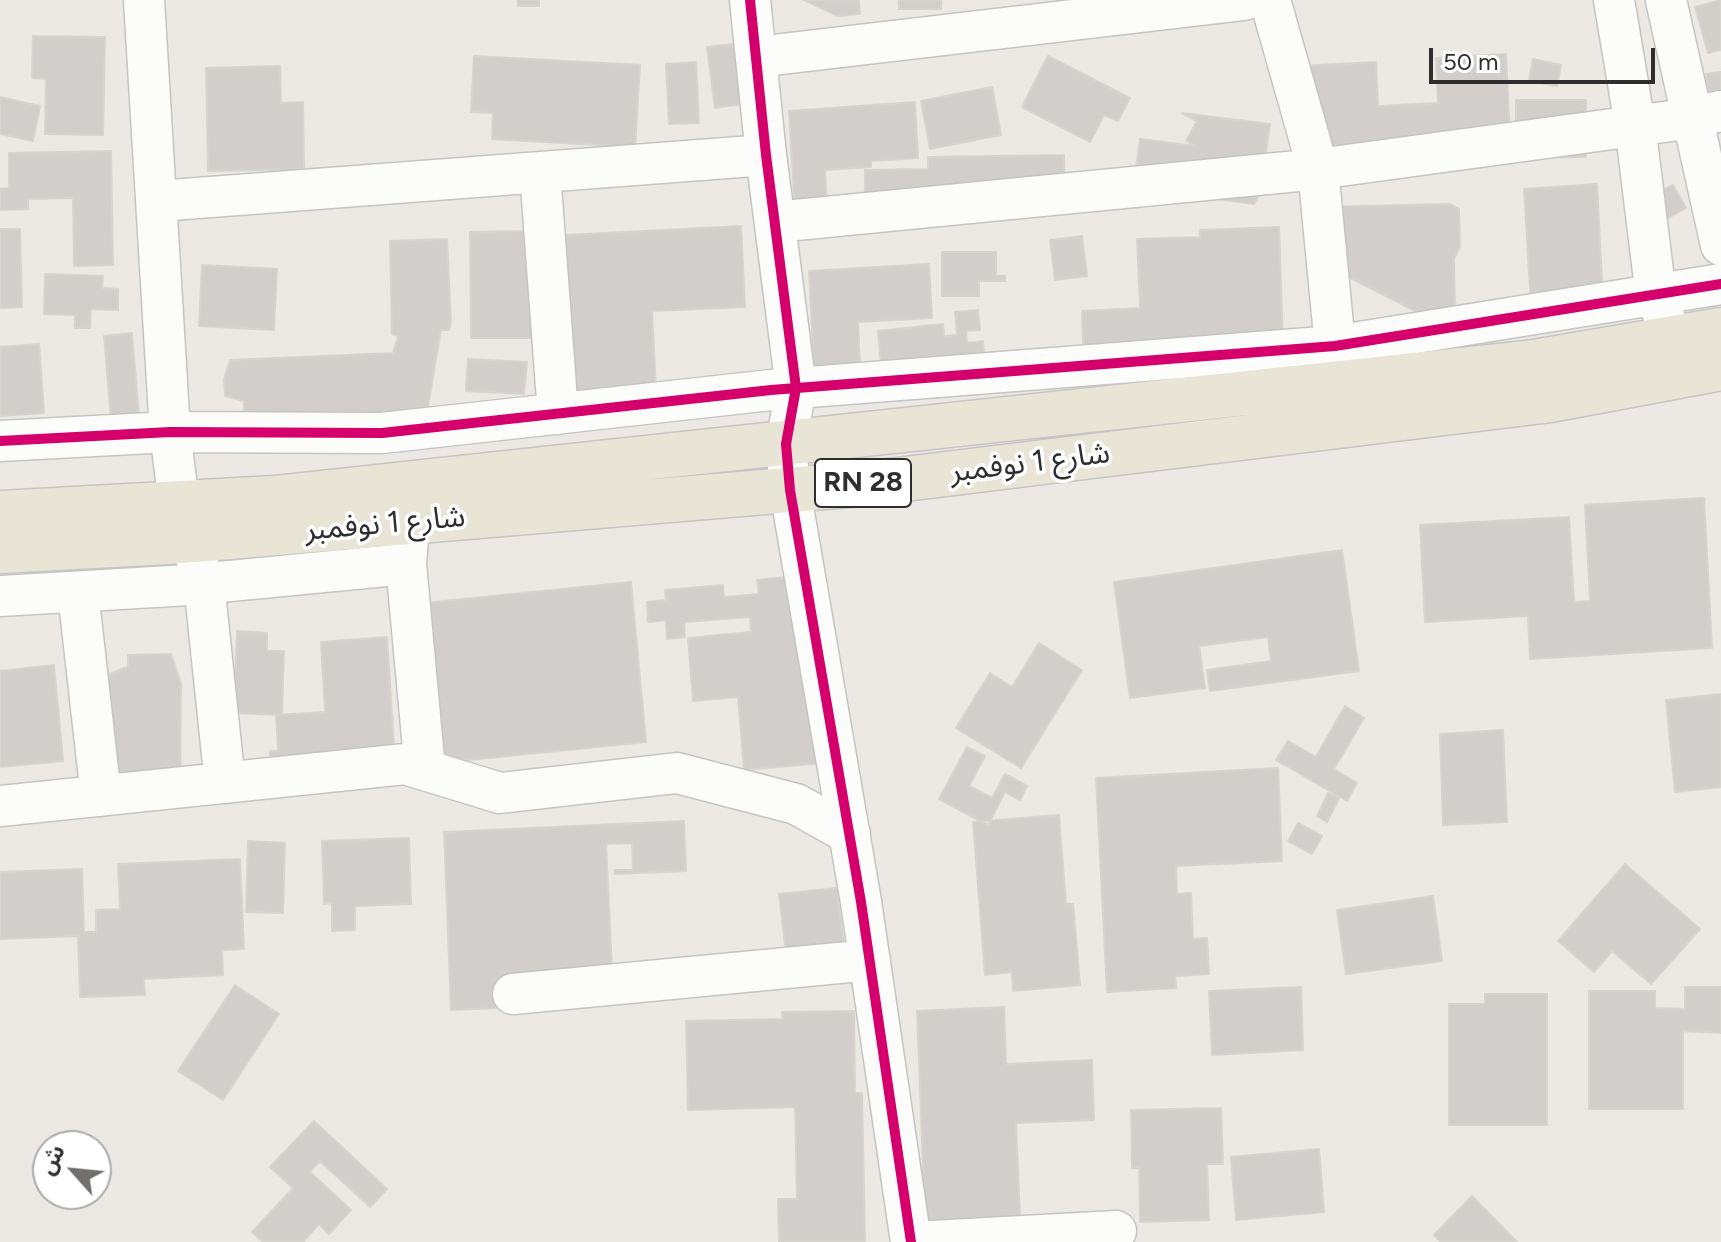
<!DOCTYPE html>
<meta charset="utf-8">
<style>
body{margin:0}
#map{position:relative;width:1721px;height:1242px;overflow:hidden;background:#ece8e4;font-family:Figtree,"Noto Sans Arabic",sans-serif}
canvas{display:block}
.north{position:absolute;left:32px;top:1130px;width:80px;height:80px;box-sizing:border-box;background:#fff;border:2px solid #ababab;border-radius:50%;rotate:297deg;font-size:22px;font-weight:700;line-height:32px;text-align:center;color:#2e2e2e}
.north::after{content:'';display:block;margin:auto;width:28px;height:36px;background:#706f6e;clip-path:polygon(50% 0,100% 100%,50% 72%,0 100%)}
.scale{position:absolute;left:1429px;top:48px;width:226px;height:36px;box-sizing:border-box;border:4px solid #2e2e2e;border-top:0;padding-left:10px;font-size:24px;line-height:28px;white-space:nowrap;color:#2e2e2e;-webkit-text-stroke:6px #fff;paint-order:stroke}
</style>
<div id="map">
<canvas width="1721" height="1242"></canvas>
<div class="north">ش</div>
<div class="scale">50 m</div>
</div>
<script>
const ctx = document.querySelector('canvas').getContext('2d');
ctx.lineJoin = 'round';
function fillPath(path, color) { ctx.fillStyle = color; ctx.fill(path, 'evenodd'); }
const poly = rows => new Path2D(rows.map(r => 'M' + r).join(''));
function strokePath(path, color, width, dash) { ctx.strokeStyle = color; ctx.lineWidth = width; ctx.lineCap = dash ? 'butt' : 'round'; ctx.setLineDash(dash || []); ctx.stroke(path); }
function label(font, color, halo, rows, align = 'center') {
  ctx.font = font + ' Figtree,"Noto Sans Arabic",sans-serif'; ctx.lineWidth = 7; ctx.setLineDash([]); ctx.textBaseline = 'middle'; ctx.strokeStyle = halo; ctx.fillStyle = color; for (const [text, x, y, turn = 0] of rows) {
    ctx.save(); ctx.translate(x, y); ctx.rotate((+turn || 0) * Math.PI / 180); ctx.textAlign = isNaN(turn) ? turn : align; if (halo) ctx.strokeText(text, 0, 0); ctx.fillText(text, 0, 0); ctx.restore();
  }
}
const building = poly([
 [518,0,539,0,539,6,518,6,518,0],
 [804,0,859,0,860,14,838,16,804,0],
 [899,0,941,0,941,9,899,9,899,0],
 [1721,0,1721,50,1708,53,1695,7,1721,0],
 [33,36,105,37,103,135,45,134,46,79,32,78,33,36],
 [734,44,741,104,715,108,707,47,734,44],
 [1506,54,1511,158,1307,174,1302,66,1376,62,1378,106,1438,103,1436,58,1506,54],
 [474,56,640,65,635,147,492,139,493,113,471,112,474,56],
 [1048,56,1130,98,1118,121,1104,115,1090,142,1022,107,1048,56],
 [1533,59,1561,65,1557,86,1529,81,1533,59],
 [696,62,699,123,669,124,666,64,696,62],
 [280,66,281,103,303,102,304,169,208,171,206,68,280,66],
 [1721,72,1721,132,1715,133,1706,74,1721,72],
 [992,87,1001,135,930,149,921,101,992,87],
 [0,97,40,106,33,141,0,134,0,97],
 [1516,100,1586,100,1586,157,1516,158,1516,100],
 [915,102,918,158,871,161,871,167,825,170,828,227,796,229,789,111,915,102],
 [1182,113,1270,124,1260,193,1254,204,1187,195,1136,168,1140,139,1195,146,1186,141,1197,121,1182,113],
 [111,151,113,265,74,266,73,198,28,199,28,209,0,210,0,189,9,188,9,153,111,151],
 [1064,155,1065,214,865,218,865,170,928,169,928,157,1064,155],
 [1597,184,1603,301,1531,305,1524,189,1597,184],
 [1673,185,1686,208,1663,221,1650,197,1673,185],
 [1450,204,1459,209,1460,246,1454,259,1455,312,1417,312,1319,262,1318,207,1450,204],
 [741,226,745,307,652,311,656,391,572,393,566,235,741,226],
 [1279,227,1283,345,1084,370,1082,311,1140,308,1137,239,1200,237,1200,230,1279,227],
 [0,229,20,229,22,307,0,308,0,229],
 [531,231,532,338,471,338,470,232,531,231],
 [1082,236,1087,276,1055,280,1050,240,1082,236],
 [447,239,451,322,449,330,441,330,427,412,358,418,245,441,244,401,225,396,224,379,230,360,393,353,398,336,392,334,390,241,447,239],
 [942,252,996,252,996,276,1005,276,1005,281,979,281,979,296,942,296,942,252],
 [929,264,932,318,858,322,861,385,815,388,809,271,929,264],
 [202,265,277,269,274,330,199,326,202,265],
 [45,274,103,276,102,288,118,289,118,310,91,309,90,328,75,328,75,315,44,314,45,274],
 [978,310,980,330,966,331,967,343,983,341,985,360,883,388,878,331,943,324,944,336,957,335,955,312,978,310],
 [132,333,139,417,111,420,104,336,132,333],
 [39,344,44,413,0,416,1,347,39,344],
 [468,359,527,362,524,394,466,391,468,359],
 [1704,498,1712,648,1530,659,1528,616,1425,622,1420,525,1569,517,1574,602,1590,601,1585,505,1704,498],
 [1342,550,1359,671,1210,691,1207,670,1271,661,1268,637,1199,646,1205,688,1130,698,1114,582,1342,550],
 [796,576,822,763,744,770,738,697,693,701,688,638,751,632,750,617,684,622,685,637,667,639,666,620,648,622,647,602,666,600,665,590,723,585,724,597,759,594,757,580,796,576],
 [631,582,646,742,439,763,424,603,631,582],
 [237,631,267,633,267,651,284,651,282,715,234,713,237,631],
 [387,637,396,778,272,787,270,751,278,751,276,715,325,712,321,642,387,637],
 [1039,643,1082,670,1021,768,956,728,990,673,1012,687,1039,643],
 [171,654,181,684,180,808,131,807,108,736,109,674,128,667,128,655,171,654],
 [54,665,63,761,0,767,0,671,54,665],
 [1721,694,1721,787,1675,792,1666,700,1721,694],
 [1345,706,1364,718,1334,769,1357,783,1347,801,1276,760,1288,741,1316,757,1345,706],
 [1503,730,1507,822,1443,825,1440,734,1503,730],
 [967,747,985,756,969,786,992,798,1005,774,1027,786,1020,800,1005,792,988,825,939,799,967,747],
 [1278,768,1282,861,1176,866,1177,894,1191,893,1193,939,1207,938,1209,974,1175,976,1176,988,1107,992,1096,778,1278,768],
 [1328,793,1339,798,1327,822,1317,816,1328,793],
 [1059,815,1066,904,1073,904,1080,985,1013,991,1012,972,985,975,973,822,1059,815],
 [684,821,686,871,615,874,615,870,633,870,632,843,606,844,613,991,545,1006,451,1010,444,832,684,821],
 [1298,823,1322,836,1312,854,1288,841,1298,823],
 [409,838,411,904,355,906,355,930,332,931,332,903,324,904,322,841,409,838],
 [248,841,285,843,283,913,246,912,248,841],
 [240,859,244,949,222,950,223,975,144,979,145,995,80,997,78,936,0,939,0,872,82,869,84,932,96,932,96,910,120,909,118,864,240,859],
 [1625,864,1700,929,1651,984,1612,951,1594,972,1558,941,1625,864],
 [837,888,847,971,789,978,779,894,837,888],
 [1433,896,1442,961,1346,974,1337,910,1433,896],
 [235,985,279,1014,223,1100,178,1071,235,985],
 [1301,987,1303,1050,1212,1055,1209,991,1301,987],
 [1685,987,1721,987,1721,1033,1683,1031,1683,1109,1589,1109,1589,991,1655,991,1655,1008,1685,1009,1685,987],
 [1485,994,1547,994,1547,1125,1449,1125,1449,1004,1485,1004,1485,994],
 [1004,1007,1006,1064,1092,1060,1094,1120,1016,1123,1021,1242,926,1242,917,1011,1004,1007],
 [854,1011,855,1093,862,1093,865,1242,779,1242,778,1199,797,1199,795,1107,688,1110,686,1021,783,1019,782,1012,854,1011],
 [1221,1108,1223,1164,1207,1164,1209,1220,1140,1222,1139,1168,1132,1168,1131,1110,1221,1108],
 [314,1121,387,1189,370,1207,320,1161,310,1172,351,1210,329,1234,319,1224,303,1242,263,1242,252,1232,293,1188,270,1167,314,1121],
 [1319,1149,1324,1212,1236,1220,1231,1157,1319,1149],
 [1472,1196,1517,1242,1441,1242,1434,1235,1472,1196]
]);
const minor = poly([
 [144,0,170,432,179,503,204,583,225,783],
 [750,0,766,155,796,388,786,444,790,490,861,902,911,1242],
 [1270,0,1318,169,1335,346],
 [1614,0,1635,125,1656,296,1665,319],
 [1666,0,1721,245],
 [756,57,1244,0],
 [540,172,558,414],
 [158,201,766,155],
 [775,222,1318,169,1693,118,1721,111],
 [0,441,170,432,382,433,771,390,1335,346,1721,284],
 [408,539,406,564,425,770],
 [78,592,101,796],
 [0,596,189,585,406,564],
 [0,806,405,764,500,793,677,773,796,804,850,834],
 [513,994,870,960],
 [914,1242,1116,1231]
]);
const major = poly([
 [0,513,274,498,1534,362,1721,330],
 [0,551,169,542,872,483,1551,400,1721,368]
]);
const cycleway = poly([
 [750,0,766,155,796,388,786,444,790,490,861,902,911,1242],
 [0,441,170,432,382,433,771,390,1335,346,1721,284]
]);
const shields = [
 [863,483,96]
];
const shieldNames = [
 ["RN 28",863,483]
];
const streetNames = [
 ["شارع 1 نوفمبر",1030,463,-7],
 ["شارع 1 نوفمبر",385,524,-5]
];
fillPath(building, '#d1cecb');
strokePath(building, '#d7d4d0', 2);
strokePath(minor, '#c5c4c5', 43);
strokePath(major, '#c6c5c4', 47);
strokePath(minor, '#fcfcfb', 40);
strokePath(major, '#e8e4d6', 44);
strokePath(cycleway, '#d6006c', 10);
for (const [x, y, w] of shields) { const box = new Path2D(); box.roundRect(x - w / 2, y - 24, w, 48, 6); ctx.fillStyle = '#fff'; ctx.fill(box); strokePath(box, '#2e2e2e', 2); }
label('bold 28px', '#2e2e2e', null, shieldNames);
label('30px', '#2e2e2e', '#fff', streetNames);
</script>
